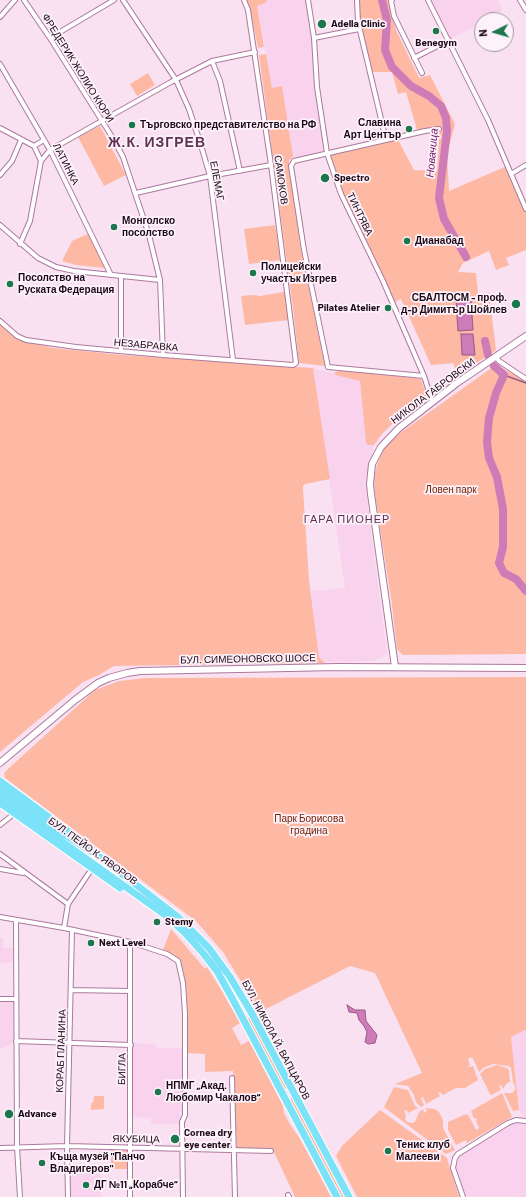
<!DOCTYPE html>
<meta charset="utf-8">
<style>
body{margin:0}
#map{position:relative;width:526px;height:1197px;overflow:hidden;background:#f9e1f1;font-family:Barlow,sans-serif}
canvas{display:block}
.north{position:absolute;left:474px;top:12px;width:40px;height:40px;box-sizing:border-box;background:#fef2fa;border:1px solid #a4959f;border-radius:50%;rotate:265deg;font-size:11px;font-weight:700;line-height:16px;text-align:center;color:#1c0917}
.north::after{content:'';display:block;margin:auto;width:14px;height:18px;background:#1c774c;clip-path:polygon(50% 0,100% 100%,50% 72%,0 100%)}
</style>
<div id="map">
<canvas width="526" height="1197"></canvas>
<div class="north">N</div>
</div>
<script>
const ctx = document.querySelector('canvas').getContext('2d');
ctx.lineJoin = 'round';
function fillPath(path, color) { ctx.fillStyle = color; ctx.fill(path, 'evenodd'); }
const poly = rows => new Path2D(rows.map(r => 'M' + r).join(''));
function strokePath(path, color, width, dash) { ctx.strokeStyle = color; ctx.lineWidth = width; ctx.lineCap = dash ? 'butt' : 'round'; ctx.setLineDash(dash || []); ctx.stroke(path); }
function label(font, color, halo, rows, align = 'center') {
  ctx.font = font + ' Barlow,sans-serif'; ctx.lineWidth = 3.5; ctx.setLineDash([]); ctx.textBaseline = 'middle'; ctx.strokeStyle = halo; ctx.fillStyle = color; for (const [text, x, y, turn = 0] of rows) {
    ctx.save(); ctx.translate(x, y); ctx.rotate((+turn || 0) * Math.PI / 180); ctx.textAlign = isNaN(turn) ? turn : align; if (halo) ctx.strokeText(text, 0, 0); ctx.fillText(text, 0, 0); ctx.restore();
  }
}
const built = poly([
 [266,0,308,0,314,38,317,87,327,153,294,161,282,87,272,88,257,5,266,2],
 [432,0,497,0,503,10,485,20,482,20,482,22,451,39],
 [313,368,360,381,366,443,368,445,374,445,365,483,387,654,374,661,324,662,319,657,311,591,345,588],
 [0,924,0,938,3,938,3,948,13,948,13,962,0,963],
 [0,1001,14,1001,14,1041,11,1042,11,1045,0,1049],
 [525,1030,526,1031,526,1119,520,1113,511,1037],
 [133,1043,156,1044,156,1048,183,1048,182,1112,180,1112,180,1124,151,1124,151,1118,133,1117],
 [522,1122,526,1124,526,1197,464,1196,456,1174,455,1167,457,1160,462,1153,512,1123],
 [101,1172,101,1197,70,1197,70,1173]
]);
const green = poly([
 [247,0,266,0,267,2,257,6,264,47,258,48,250,8],
 [357,0,389,0,396,30,419,78,430,75,455,124,447,154,449,191,507,166,526,209,526,250,506,258,509,265,496,270,489,251,463,263,458,272,476,273,478,294,489,293,496,350,468,369,459,374,454,366,454,363,431,365,401,299,393,303,341,194,329,155,397,138,414,170,437,171,440,127,417,130,406,92,398,94,392,72,370,72,358,22],
 [266,54,272,88,282,86,293,156,289,161,300,245,325,366,299,363,293,308,259,55],
 [148,73,155,85,137,96,130,84],
 [100,126,126,175,104,186,78,137],
 [275,225,281,260,249,264,244,229],
 [90,233,105,265,104,268,76,265,62,261,72,241],
 [283,292,285,292,289,320,245,325,241,296,252,295,260,296],
 [0,324,18,338,36,344,53,348,122,355,313,368,330,479,305,484,303,486,303,489,309,580,319,657,325,663,114,666,99,675,83,682,0,752],
 [493,367,500,367,526,381,526,654,403,655,397,649,392,605,375,495,374,479,377,465,383,450,393,438],
 [341,370,421,379,427,397,395,421,382,434,374,445,368,445,366,443,360,381,336,375,334,373],
 [526,677,526,1031,525,1030,511,1037,519,1110,513,1111,504,1093,512,1093,515,1090,515,1086,513,1082,511,1068,508,1066,493,1064,483,1068,479,1072,472,1057,468,1059,470,1065,468,1066,469,1067,473,1066,478,1080,465,1088,456,1088,443,1095,440,1092,438,1093,440,1096,426,1104,423,1097,421,1098,424,1105,421,1107,416,1102,414,1095,408,1086,395,1084,422,1073,375,973,350,966,260,1012,223,952,196,921,5,778,4,773,9,768,95,690,119,681,146,678],
 [171,929,205,969,207,967,220,988,240,1023,232,1028,241,1045,249,1041,283,1106,284,1113,291,1126,299,1137,331,1197,295,1197,272,1148,237,1148,233,1071,205,1072,205,1054,188,1053,187,997,183,968,180,960,175,955,163,950],
 [247,1018,250,1019,287,1088,284,1089],
 [497,1065,507,1068,509,1070,510,1082,507,1083,503,1089,501,1085,499,1086,501,1090,491,1095,490,1094,480,1074,485,1069],
 [394,1087,408,1090,415,1106,418,1108,408,1113,407,1110,404,1111,406,1115,405,1119,407,1122,412,1123,415,1122,419,1112,423,1109,424,1113,427,1111,425,1108,435,1109,439,1112,443,1120,443,1128,455,1150,446,1154,384,1107],
 [502,1093,512,1117,467,1143,466,1140,456,1145,448,1130,448,1122,466,1114,469,1116,476,1130,479,1128,476,1121,477,1120,476,1118,474,1119,471,1111],
 [94,1096,104,1096,104,1109,91,1110,91,1103,93,1103],
 [292,1098,327,1164,344,1197,342,1197,336,1186,290,1100],
 [380,1110,447,1158,459,1197,357,1197,336,1156,342,1146],
 [111,1150,127,1150,127,1169,111,1169]
]);
const water = poly([
 [471,299,473,330,458,331,456,300,471,299],
 [461,334,473,334,475,355,462,355,461,334],
 [347,1005,355,1010,365,1010,366,1021,377,1035,375,1043,368,1044,365,1042,367,1032,364,1026,359,1020,357,1013,349,1012,347,1005]
]);
const stream = poly([
 [504,375,526,383]
]);
const river = poly([
 [382,0,387,20,385,50,392,67,411,86,429,96,441,106,446,118,447,131,439,198,444,219,466,257],
 [485,341,488,355],
 [494,366,504,375,496,393,489,418,487,442,489,458,497,477,503,509,503,547,499,563,504,573,516,579,526,591]
]);
const street = poly([
 [24,0,50,38,114,140,123,157,149,235,160,280,163,355],
 [123,0,176,80,189,109,200,142,210,176,233,360],
 [308,0,314,38,317,87,327,153,341,194,383,281,424,376,432,401],
 [357,0,358,22,386,140],
 [392,0,391,1,394,16,422,73],
 [428,0,488,120,526,209],
 [520,0,526,10],
 [0,17,15,0],
 [50,38,114,0],
 [314,38,359,29],
 [414,58,449,40],
 [212,61,220,81,240,171],
 [0,64,50,150,111,275],
 [0,128,34,146,41,161],
 [34,146,44,140],
 [511,174,526,165],
 [0,175,12,161,21,140],
 [136,193,210,176,271,165],
 [0,225,38,258,56,267,74,271,160,280],
 [20,244,30,221,41,161,50,150,171,82,212,61,255,52],
 [0,321,17,336,26,340,76,347,163,355,293,365,296,363,271,165,248,10,244,0],
 [121,351,121,276],
 [496,357,499,361,526,379],
 [424,376,328,367,304,250,291,166,294,161,425,131,439,129],
 [0,825,10,817],
 [0,854,68,904],
 [0,869,23,873],
 [0,917,64,928,130,942,167,954,178,961,183,983,185,1014,185,1115,182,1122,183,1197],
 [16,920,17,1147,20,1197],
 [64,928,68,904,89,873],
 [71,990,130,991],
 [0,999,16,999],
 [16,1041,131,1045],
 [232,1078,235,1197],
 [0,1148,67,1146,271,1151],
 [288,1195,289,1197],
 [68,1197,67,1146,72,930],
 [130,1197,130,942],
 [463,1197,453,1168,455,1158,458,1154,508,1123,516,1120,526,1121]
]);
const secondary = poly([
 [395,667,371,494,370,484,372,464,381,447,399,428,457,383,526,336],
 [0,763,75,700,98,683,109,678,127,673,140,671,338,667,526,668]
]);
const primary = poly([
 [0,781,69,832],
 [0,788,48,824,100,857,178,917,209,948,230,977,251,1012,349,1197],
 [0,795,60,840,165,915,184,932,203,953,217,971,232,998,337,1197],
 [0,803,120,888]
]);
const markers = [
 [322,24,5,"#1c774c"],
 [436,31,4,"#1c774c"],
 [132,125,4,"#1c774c"],
 [409,129,4,"#1c774c"],
 [325,178,5,"#1c774c"],
 [114,227,4,"#1c774c"],
 [407,241,4,"#1c774c"],
 [253,273,4,"#1c774c"],
 [10,284,4,"#1c774c"],
 [516,304,5,"#1c774c"],
 [388,308,4,"#1c774c"],
 [157,922,4,"#1c774c"],
 [91,943,4,"#1c774c"],
 [158,1092,4,"#1c774c"],
 [9,1114,5,"#1c774c"],
 [175,1139,5,"#1c774c"],
 [388,1151,4,"#1c774c"],
 [42,1163,4,"#1c774c"],
 [86,1185,4,"#1c774c"]
];
const poiNames = [
 ["Adella Clinic",331,24],
 ["Benegym",436,43,"center"],
 ["Славина",401,123,"right"],
 ["Арт Център",401,135,"right"],
 ["Търговско представителство на РФ",140,125],
 ["Spectro",334,178],
 ["Монголско",122,221],
 ["посолство",122,233],
 ["Дианабад",415,241],
 ["Полицейски",261,267],
 ["участък Изгрев",261,279],
 ["Посолство на",18,278],
 ["Руската Федерация",18,290],
 ["СБАЛТОСМ - проф.",507,298,"right"],
 ["д-р Димитър Шойлев",507,310,"right"],
 ["Pilates Atelier",380,308,"right"],
 ["Stemy",165,922],
 ["Next Level",99,943],
 ["НПМГ „Акад.",166,1086],
 ["Любомир Чакалов“",166,1098],
 ["Advance",18,1114],
 ["Cornea dry",184,1133],
 ["eye center",184,1145],
 ["Тенис клуб",396,1145],
 ["Малееви",396,1157],
 ["Къща музей \"Панчо",50,1157],
 ["Владигеров\"",50,1169],
 ["ДГ №11 „Корабче“",94,1185]
];
const streetNames = [
 ["ФРЕДЕРИК ЖОЛИО КЮРИ",78,68,58],
 ["ЛАТИНКА",66,164,63],
 ["САМОКОВ",281,180,82],
 ["ЕЛЕМАГ",217,181,79],
 ["ТИНТЯВА",360,214,64],
 ["НЕЗАБРАВКА",146,345,5],
 ["НИКОЛА ГАБРОВСКИ",433,391,-37],
 ["БУЛ. СИМЕОНОВСКО ШОСЕ",248,659,-1],
 ["БУЛ. ПЕЙО К. ЯВОРОВ",93,851,36],
 ["БУЛ. НИКОЛА Й. ВАПЦАРОВ",276,1040,62],
 ["КОРАБ ПЛАНИНА",61,1051,-88],
 ["БИГЛА",122,1069,-89],
 ["ЯКУБИЦА",136,1139,1]
];
const parkNames = [
 ["Ловен парк",451,490],
 ["Парк Борисова",309,819],
 ["градина",309,831]
];
const waterNames = [
 ["Новачица",432,153,-85]
];
const neighbourhoodNames = [
 ["ГАРА ПИОНЕР",347,519]
];
const districtNames = [
 ["Ж.К. ИЗГРЕВ",157,142]
];
fillPath(built, '#f9d2ed');
fillPath(green, '#fdb9a4');
fillPath(water, '#cd7cb7');
strokePath(water, '#985a87', 1);
strokePath(stream, '#985a87', 1.5);
strokePath(river, '#cd7cb7', 8);
strokePath(street, '#ad799e', 6);
strokePath(secondary, '#ad799e', 8);
strokePath(primary, '#fff', 9);
strokePath(street, '#fff', 4);
strokePath(secondary, '#fff', 6);
strokePath(primary, '#7ce2f8', 7);
for (const [x, y, r, color] of markers) { const dot = new Path2D(); dot.arc(x, y, r, 0, 2 * Math.PI); ctx.fillStyle = color; ctx.fill(dot); strokePath(dot, '#fef2fa', 1.5); }
label('bold 10px', '#1c0917', '#fef2fa', poiNames, 'left');
label('10px', '#1c0917', '#fef2fa', streetNames);
label('10px', '#752000', '#fef2fa', parkNames);
label('italic 11px', '#781764', '#fef2fa', waterNames);
ctx.letterSpacing = '1px';
label('11px', '#603154', '#fef2fa', neighbourhoodNames);
ctx.letterSpacing = '0px';
ctx.letterSpacing = '1px';
label('bold 14px', '#603154', '#fef2fa', districtNames);
ctx.letterSpacing = '0px';
</script>
